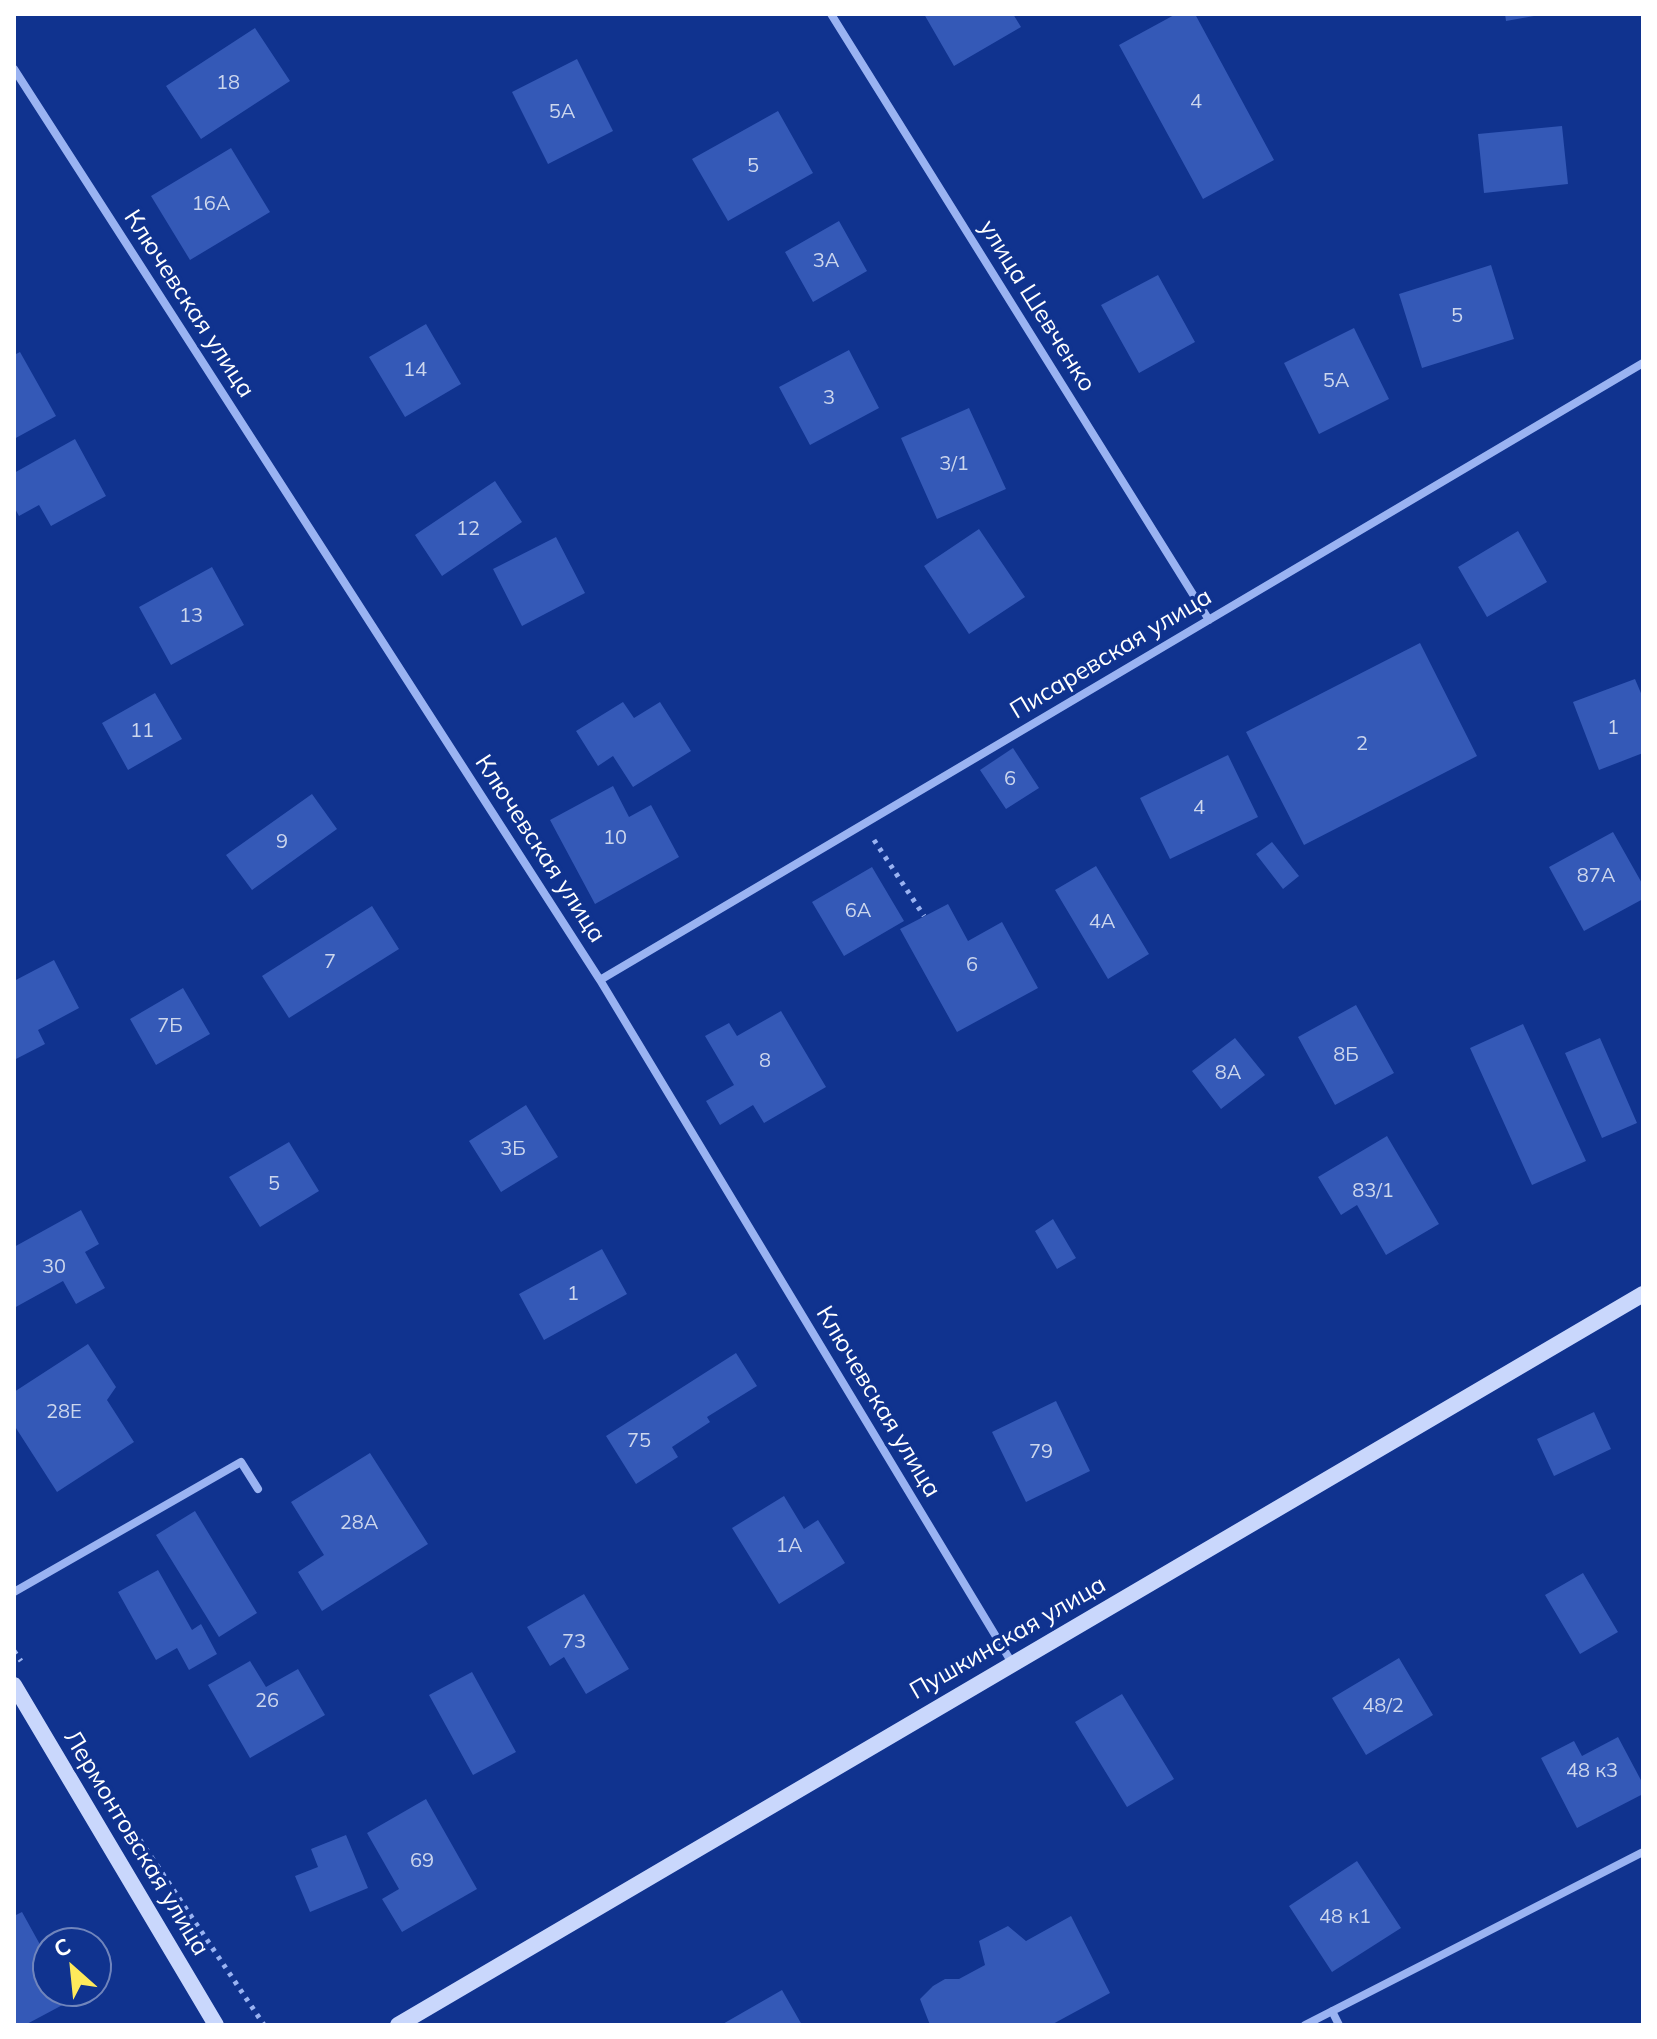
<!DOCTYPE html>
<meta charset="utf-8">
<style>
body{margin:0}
#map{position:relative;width:1657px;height:2039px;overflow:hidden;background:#10338f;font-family:Mulish,sans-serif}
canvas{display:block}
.frame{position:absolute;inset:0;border:16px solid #fff;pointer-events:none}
.north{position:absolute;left:32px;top:1927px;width:80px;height:80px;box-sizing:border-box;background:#10338f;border:2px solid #7085bc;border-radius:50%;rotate:333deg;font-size:22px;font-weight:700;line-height:32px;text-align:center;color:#fff}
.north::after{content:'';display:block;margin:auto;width:28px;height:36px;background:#ffea5b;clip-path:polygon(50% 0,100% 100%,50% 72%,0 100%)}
</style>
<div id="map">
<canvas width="1657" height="2039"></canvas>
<div class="frame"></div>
<div class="north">С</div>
</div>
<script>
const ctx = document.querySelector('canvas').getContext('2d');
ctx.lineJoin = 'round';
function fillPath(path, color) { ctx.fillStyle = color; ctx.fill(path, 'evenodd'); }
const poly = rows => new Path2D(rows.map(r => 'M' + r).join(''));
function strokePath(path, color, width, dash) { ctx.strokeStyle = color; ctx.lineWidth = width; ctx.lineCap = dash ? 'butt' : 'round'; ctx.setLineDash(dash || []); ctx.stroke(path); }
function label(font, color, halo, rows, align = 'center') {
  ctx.font = font + ' Mulish,sans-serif'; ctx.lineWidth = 7; ctx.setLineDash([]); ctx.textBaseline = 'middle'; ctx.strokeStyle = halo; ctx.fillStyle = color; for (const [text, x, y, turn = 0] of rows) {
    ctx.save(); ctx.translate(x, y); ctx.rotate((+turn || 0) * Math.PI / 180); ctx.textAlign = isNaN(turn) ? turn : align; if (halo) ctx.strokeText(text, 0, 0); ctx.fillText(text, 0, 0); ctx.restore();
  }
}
const building = poly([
 [924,14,1013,14,1021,27,954,66],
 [1176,14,1195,14,1274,160,1203,199,1119,45],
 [1505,14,1534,14,1534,16,1506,21],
 [255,28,290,81,201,139,166,86],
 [577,59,613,131,548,164,512,92],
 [778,111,813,173,728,221,692,159],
 [1562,126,1568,184,1484,193,1478,134],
 [231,148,270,212,190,260,151,196],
 [839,221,867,271,813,302,785,252],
 [1491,265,1514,339,1422,368,1399,294],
 [1158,275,1195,342,1139,373,1101,305],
 [426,324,461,384,405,417,369,357],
 [1354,328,1389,399,1319,434,1284,363],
 [849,350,879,408,810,445,779,387],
 [20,352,56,416,14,439,14,355],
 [969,408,1006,489,937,519,901,438],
 [75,439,106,496,51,526,39,505,19,516,14,507,14,473],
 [495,481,522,522,442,576,415,535],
 [979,529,1025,597,969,634,924,566],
 [1518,531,1547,582,1487,617,1458,567],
 [556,537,585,593,522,626,493,569],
 [212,567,244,625,171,665,139,607],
 [1420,643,1477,756,1304,845,1246,732],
 [1635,679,1643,698,1643,753,1599,770,1573,702],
 [155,693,182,739,128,770,102,723],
 [623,702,634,718,660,702,691,751,633,787,613,756,598,766,576,731],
 [1013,748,1039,788,1006,809,980,770],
 [1228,755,1258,817,1170,859,1140,798],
 [613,786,629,817,651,805,679,857,595,904,550,820],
 [312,794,337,829,252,890,226,855],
 [1613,832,1643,885,1643,899,1584,931,1549,867],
 [1272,842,1299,876,1283,889,1256,854],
 [1096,866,1149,954,1108,979,1055,890],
 [872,867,904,921,844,956,812,902],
 [948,904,968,941,1002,922,1038,988,957,1032,900,929],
 [372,906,399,949,289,1018,262,976],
 [54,960,79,1008,38,1030,45,1044,14,1060,14,981],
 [183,988,210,1034,156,1065,130,1019],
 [1356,1005,1394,1073,1335,1105,1298,1037],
 [781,1011,826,1087,764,1123,753,1105,720,1125,706,1101,734,1085,705,1036,729,1023,737,1036],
 [1523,1024,1586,1161,1532,1185,1470,1048],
 [1235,1038,1265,1075,1221,1109,1192,1071],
 [1600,1038,1637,1123,1602,1138,1565,1053],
 [526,1105,558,1157,501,1192,469,1141],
 [1387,1136,1439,1224,1386,1255,1357,1205,1341,1215,1318,1177],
 [289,1142,319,1191,260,1227,229,1177],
 [81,1210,99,1244,85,1252,105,1288,76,1304,63,1281,14,1308,14,1247],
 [1053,1219,1076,1258,1057,1269,1035,1231],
 [602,1249,627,1294,544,1340,519,1294],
 [88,1344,116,1387,107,1400,134,1442,57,1492,14,1425,14,1392],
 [736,1353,757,1386,707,1417,710,1422,672,1447,678,1457,636,1484,606,1436],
 [1056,1401,1090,1471,1026,1502,992,1432],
 [1594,1412,1611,1449,1554,1476,1537,1439],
 [370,1453,428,1544,322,1611,298,1572,324,1555,291,1502],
 [784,1496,804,1529,818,1520,845,1563,779,1604,732,1528],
 [195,1511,257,1613,219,1637,156,1535],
 [158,1570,192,1630,201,1624,217,1654,189,1670,177,1648,156,1660,118,1592],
 [1583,1573,1618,1632,1580,1654,1545,1595],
 [584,1594,629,1669,586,1694,564,1657,550,1666,527,1627],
 [1399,1658,1433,1715,1366,1755,1332,1698],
 [250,1661,266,1687,298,1669,325,1715,250,1758,208,1685],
 [472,1672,516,1752,473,1775,429,1695],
 [1122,1694,1174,1779,1127,1807,1075,1722],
 [1618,1737,1643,1784,1643,1794,1577,1828,1541,1758,1574,1741,1582,1756],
 [426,1799,477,1889,402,1932,382,1899,399,1889,367,1833],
 [346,1835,368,1888,310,1912,295,1876,318,1867,311,1849],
 [1357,1861,1401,1928,1332,1972,1289,1906],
 [22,1912,48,1959,48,1991,65,1991,70,2001,25,2025,14,2025,14,1916],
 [1071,1916,1110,1993,1051,2025,930,2025,920,1999,933,1986,945,1979,959,1979,985,1965,979,1941,1008,1926,1026,1941],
 [782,1990,802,2025,721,2025]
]);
const path = poly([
 [874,840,924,916],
 [14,1651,21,1661],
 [140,1840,264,2025]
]);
const street = poly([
 [831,14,1209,620],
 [14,69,600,980,1012,1663],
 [600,980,1643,363],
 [14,1592,241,1462,258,1489],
 [1332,2011,1339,2025],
 [1305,2025,1643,1852]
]);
const secondary = poly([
 [14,1685,216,2025],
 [398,2025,1643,1294]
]);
const numberNames = [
 ["18",228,83],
 ["4",1196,102],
 ["5А",562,112],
 ["5",753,166],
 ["16А",211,204],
 ["3А",826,261],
 ["5",1457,316],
 ["14",415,370],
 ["5А",1336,381],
 ["3",829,398],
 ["3/1",954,464],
 ["12",468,529],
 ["13",191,616],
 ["1",1613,728],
 ["11",142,731],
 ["2",1362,744],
 ["6",1010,779],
 ["4",1199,808],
 ["10",615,838],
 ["9",282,842],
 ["87А",1596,876],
 ["6А",858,911],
 ["4А",1102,922],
 ["7",330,962],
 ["6",972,965],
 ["7Б",170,1026],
 ["8Б",1346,1055],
 ["8",765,1061],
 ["8А",1228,1073],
 ["3Б",513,1149],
 ["5",274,1184],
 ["83/1",1373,1191],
 ["30",54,1267],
 ["1",573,1294],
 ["28Е",64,1412],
 ["75",639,1441],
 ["79",1041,1452],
 ["28А",359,1523],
 ["1А",789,1546],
 ["73",574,1642],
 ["26",267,1701],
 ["48/2",1383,1706],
 ["48 к3",1592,1771],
 ["69",422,1861],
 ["48 к1",1345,1917]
];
const streetNames = [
 ["Ключевская улица",189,304,57],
 ["улица Шевченко",1037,306,58],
 ["Писаревская улица",1111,654,-31],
 ["Ключевская улица",540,849,57],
 ["Ключевская улица",878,1402,59],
 ["Пушкинская улица",1008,1638,-30],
 ["Лермонтовская улица",136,1843,59]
];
fillPath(building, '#3459b7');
strokePath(path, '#9ab3f2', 5, [4, 6]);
strokePath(street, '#9ab3f2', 8);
strokePath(secondary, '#c9d7fc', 16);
label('20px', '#ccd6ed', null, numberNames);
label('24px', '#fff', '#10338f', streetNames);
</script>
